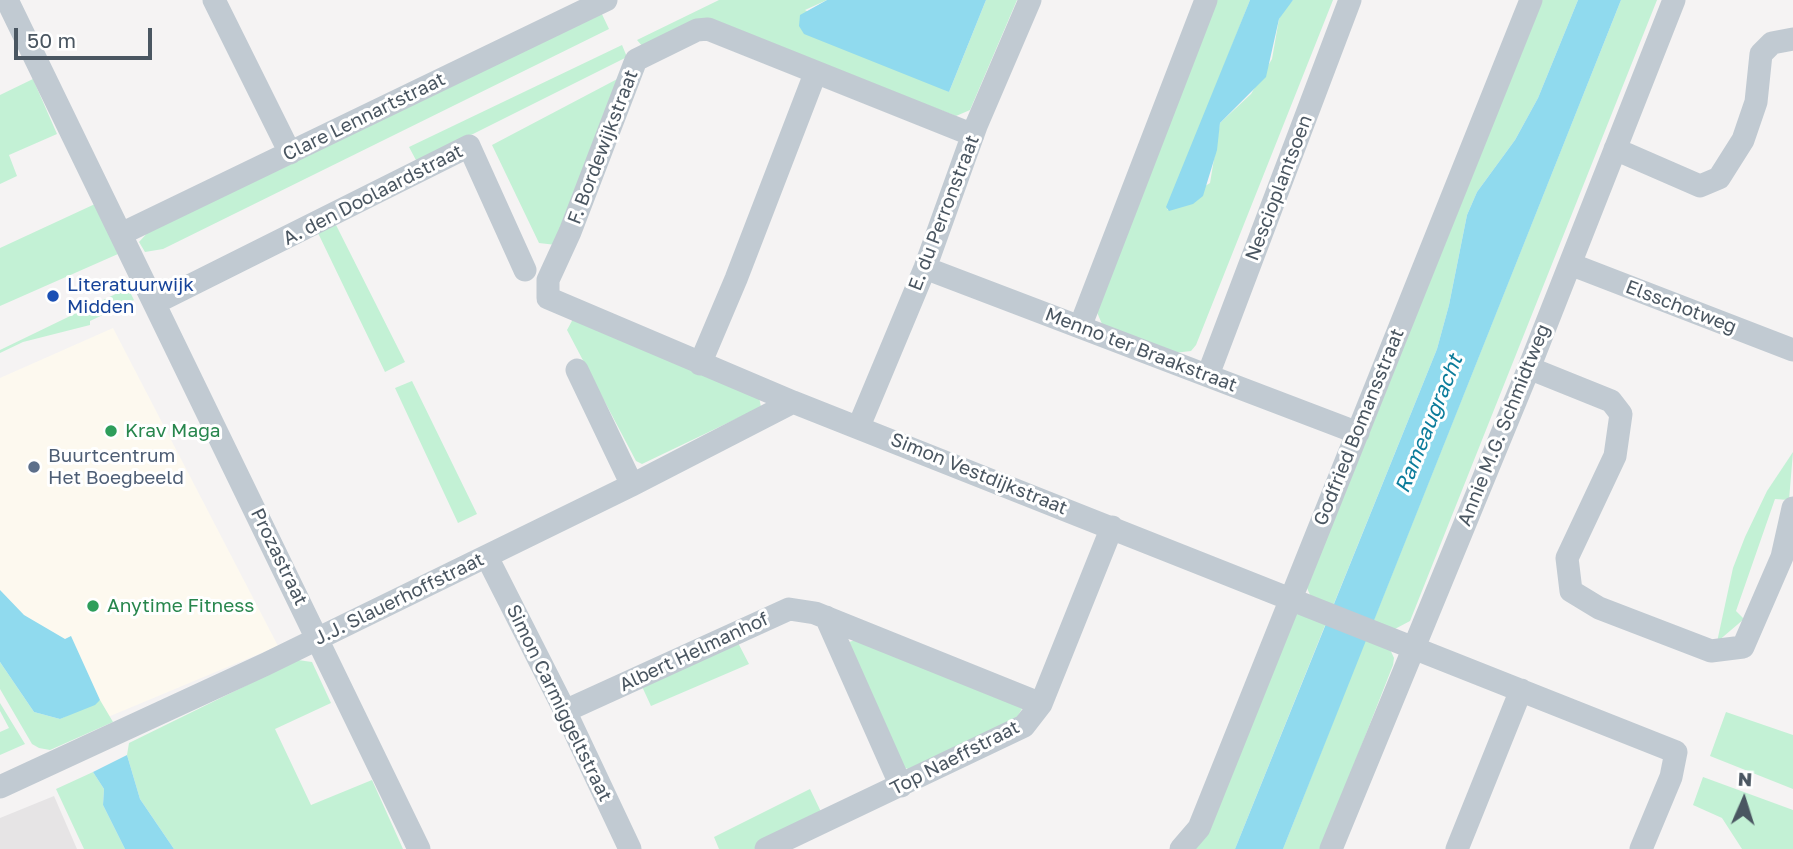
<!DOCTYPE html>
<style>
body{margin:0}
#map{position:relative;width:1793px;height:849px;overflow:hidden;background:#f5f3f3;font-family:"Golos Text",sans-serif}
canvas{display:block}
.north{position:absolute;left:1709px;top:765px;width:70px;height:70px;-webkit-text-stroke:5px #fff;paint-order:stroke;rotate:3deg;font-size:19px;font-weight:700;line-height:28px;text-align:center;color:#4a5661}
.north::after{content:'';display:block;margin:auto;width:24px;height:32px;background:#4a5661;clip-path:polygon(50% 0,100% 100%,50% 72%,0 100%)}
.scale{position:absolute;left:14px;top:28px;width:138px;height:32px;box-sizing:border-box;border:4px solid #4a5661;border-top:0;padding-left:9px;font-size:21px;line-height:24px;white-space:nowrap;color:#4a5661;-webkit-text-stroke:5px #fff;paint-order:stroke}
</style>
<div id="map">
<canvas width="1793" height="849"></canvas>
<div class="north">N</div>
<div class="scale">50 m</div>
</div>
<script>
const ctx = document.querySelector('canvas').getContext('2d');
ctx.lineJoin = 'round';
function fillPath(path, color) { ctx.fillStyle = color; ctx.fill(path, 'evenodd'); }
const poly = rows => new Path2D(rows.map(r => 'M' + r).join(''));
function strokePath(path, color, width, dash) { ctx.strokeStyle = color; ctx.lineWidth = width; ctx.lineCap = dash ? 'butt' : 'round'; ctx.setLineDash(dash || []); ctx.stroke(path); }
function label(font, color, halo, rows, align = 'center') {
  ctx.font = font + ' "Golos Text",sans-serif'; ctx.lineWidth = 6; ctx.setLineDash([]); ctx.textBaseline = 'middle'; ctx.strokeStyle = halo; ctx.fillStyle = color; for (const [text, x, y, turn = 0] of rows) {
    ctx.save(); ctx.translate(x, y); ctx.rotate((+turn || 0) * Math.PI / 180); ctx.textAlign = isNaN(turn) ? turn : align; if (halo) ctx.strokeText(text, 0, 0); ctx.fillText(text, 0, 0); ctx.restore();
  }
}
const commercial = poly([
 [113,328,278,646,84,727,0,623,0,378]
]);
const education = poly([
 [54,796,77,849,0,849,0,818]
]);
const green = poly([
 [719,0,827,0,805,10,949,92,986,0,1017,0,970,110,956,116,712,23,643,47,637,40],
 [1216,0,1250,0,1167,210,1210,183,1220,123,1251,94,1272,59,1279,19,1286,6,1293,0,1333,0,1196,345,1191,351,1174,353,1102,324,1096,310],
 [1539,0,1578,0,1538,98,1515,140,1477,192,1467,215,1449,305,1437,349,1333,606,1311,597,1307,588],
 [1621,0,1657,0,1410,621,1393,630,1373,622],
 [600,10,609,29,163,249,145,252,139,242,151,229],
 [622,45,627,57,417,162,409,147],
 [623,76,556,245,539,243,492,145],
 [33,79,57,134,9,155,17,176,0,184,0,95],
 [95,204,118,254,0,306,0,248],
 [336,225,405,362,385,372,318,233],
 [128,288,134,300,90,321,90,325,23,342,0,353,0,350],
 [573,319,759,397,761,407,642,464,636,461,567,330],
 [412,381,477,514,458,523,395,388],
 [1793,452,1789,500,1775,499,1736,611,1744,619,1717,642,1733,568,1745,537,1767,491],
 [1297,613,1326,623,1235,849,1188,849],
 [862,638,1023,707,1015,721,916,771,901,767,849,642],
 [1366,638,1389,647,1394,658,1393,665,1321,849,1283,849],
 [736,639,749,664,651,706,639,680],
 [298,660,312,662,331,703,275,729,311,805,372,780,403,849,174,849,140,799,127,755,129,743],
 [0,662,34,712,60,719,100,700,113,722,50,750,39,748,32,744,0,689],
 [0,703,25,744,0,755,0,732,9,728,0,711],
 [1726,712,1793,735,1793,789,1710,756],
 [93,772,104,789,103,805,125,849,84,849,56,789],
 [1703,777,1793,810,1793,849,1742,849,1722,818,1693,805],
 [810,789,823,816,754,849,719,849,714,837]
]);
const water = poly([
 [827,0,986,0,949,92,804,34,799,26,800,15],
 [1250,0,1293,0,1279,19,1266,77,1220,123,1217,150,1203,196,1193,204,1169,211,1166,207],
 [1578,0,1621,0,1283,849,1235,849,1437,349,1449,305,1467,215,1477,192,1515,140,1538,98],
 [0,590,24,615,65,639,71,636,100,700,95,705,60,719,34,712,0,662],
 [127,755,140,799,174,849,125,849,103,805,104,789,93,772]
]);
const street = poly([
 [7,0,419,849],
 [214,0,290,153],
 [973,135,708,29,697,30,636,60,570,232,548,280,548,298,793,402,1676,752,1671,777,1641,849],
 [1615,149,1700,186,1719,178,1743,140,1756,102,1761,54,1772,43,1793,39],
 [123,233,606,0],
 [1570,264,1793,350],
 [925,268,1358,433],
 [155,303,469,146,525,270],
 [1080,327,1206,0],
 [700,364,736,279,815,74],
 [1529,368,1611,401,1621,414,1615,456,1567,558,1571,591,1599,608,1711,651,1743,647,1782,557,1793,508],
 [577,370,632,485],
 [1208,375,1350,0],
 [859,426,925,268,976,126,1030,0],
 [487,557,565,711,630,849],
 [826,617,901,786],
 [565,711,789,609,815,613,1041,704],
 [0,787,266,664,632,485,793,402],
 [766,849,1024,726,1041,704,1112,527],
 [1181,849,1199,828,1531,0],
 [1331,849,1529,368,1674,0],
 [1457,849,1521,690]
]);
const markers = [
 [53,296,7,"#1a4fb4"],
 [111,431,7,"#2e9e5b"],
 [34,467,7,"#5c6f8a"],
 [93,606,7,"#2e9e5b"]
];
const streetNames = [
 ["Clare Lennartstraat",364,117,-26],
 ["F. Bordewijkstraat",603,147,-69],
 ["Nescioplantsoen",1279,188,-69],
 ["A. den Doolaardstraat",373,195,-27],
 ["E. du Perronstraat",944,213,-69],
 ["Elsschotweg",1681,307,21],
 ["Menno ter Braakstraat",1141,350,21],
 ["Annie M.G. Schmidtweg",1504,425,-68],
 ["Godfried Bomansstraat",1359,427,-68],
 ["Simon Vestdijkstraat",979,474,22],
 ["Prozastraat",279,557,64],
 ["J.J. Slauerhoffstraat",399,599,-26],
 ["Albert Helmanhof",694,652,-25],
 ["Simon Carmiggeltstraat",559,703,64],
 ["Top Naeffstraat",955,758,-27]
];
const transitNames = [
 ["Literatuurwijk",67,285],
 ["Midden",67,307]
];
const leisureNames = [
 ["Krav Maga",125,431],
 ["Anytime Fitness",107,606]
];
const serviceNames = [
 ["Buurtcentrum",48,456],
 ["Het Boegbeeld",48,478]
];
const waterNames = [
 ["Rameaugracht",1429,424,-68]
];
fillPath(commercial, '#fdf9ef');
fillPath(education, '#e6e4e5');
fillPath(green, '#c3f1d5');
fillPath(water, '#90daee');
strokePath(street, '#c1cad2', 23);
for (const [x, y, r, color] of markers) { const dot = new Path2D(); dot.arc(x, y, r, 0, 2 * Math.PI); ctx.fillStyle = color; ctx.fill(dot); strokePath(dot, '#fff', 2.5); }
label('19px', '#4a5661', '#fff', streetNames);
label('19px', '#164399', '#fff', transitNames, 'left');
label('19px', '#27864d', '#fff', leisureNames, 'left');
label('19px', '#4e5e75', '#fff', serviceNames, 'left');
label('italic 21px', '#0c7c9b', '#fff', waterNames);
</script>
